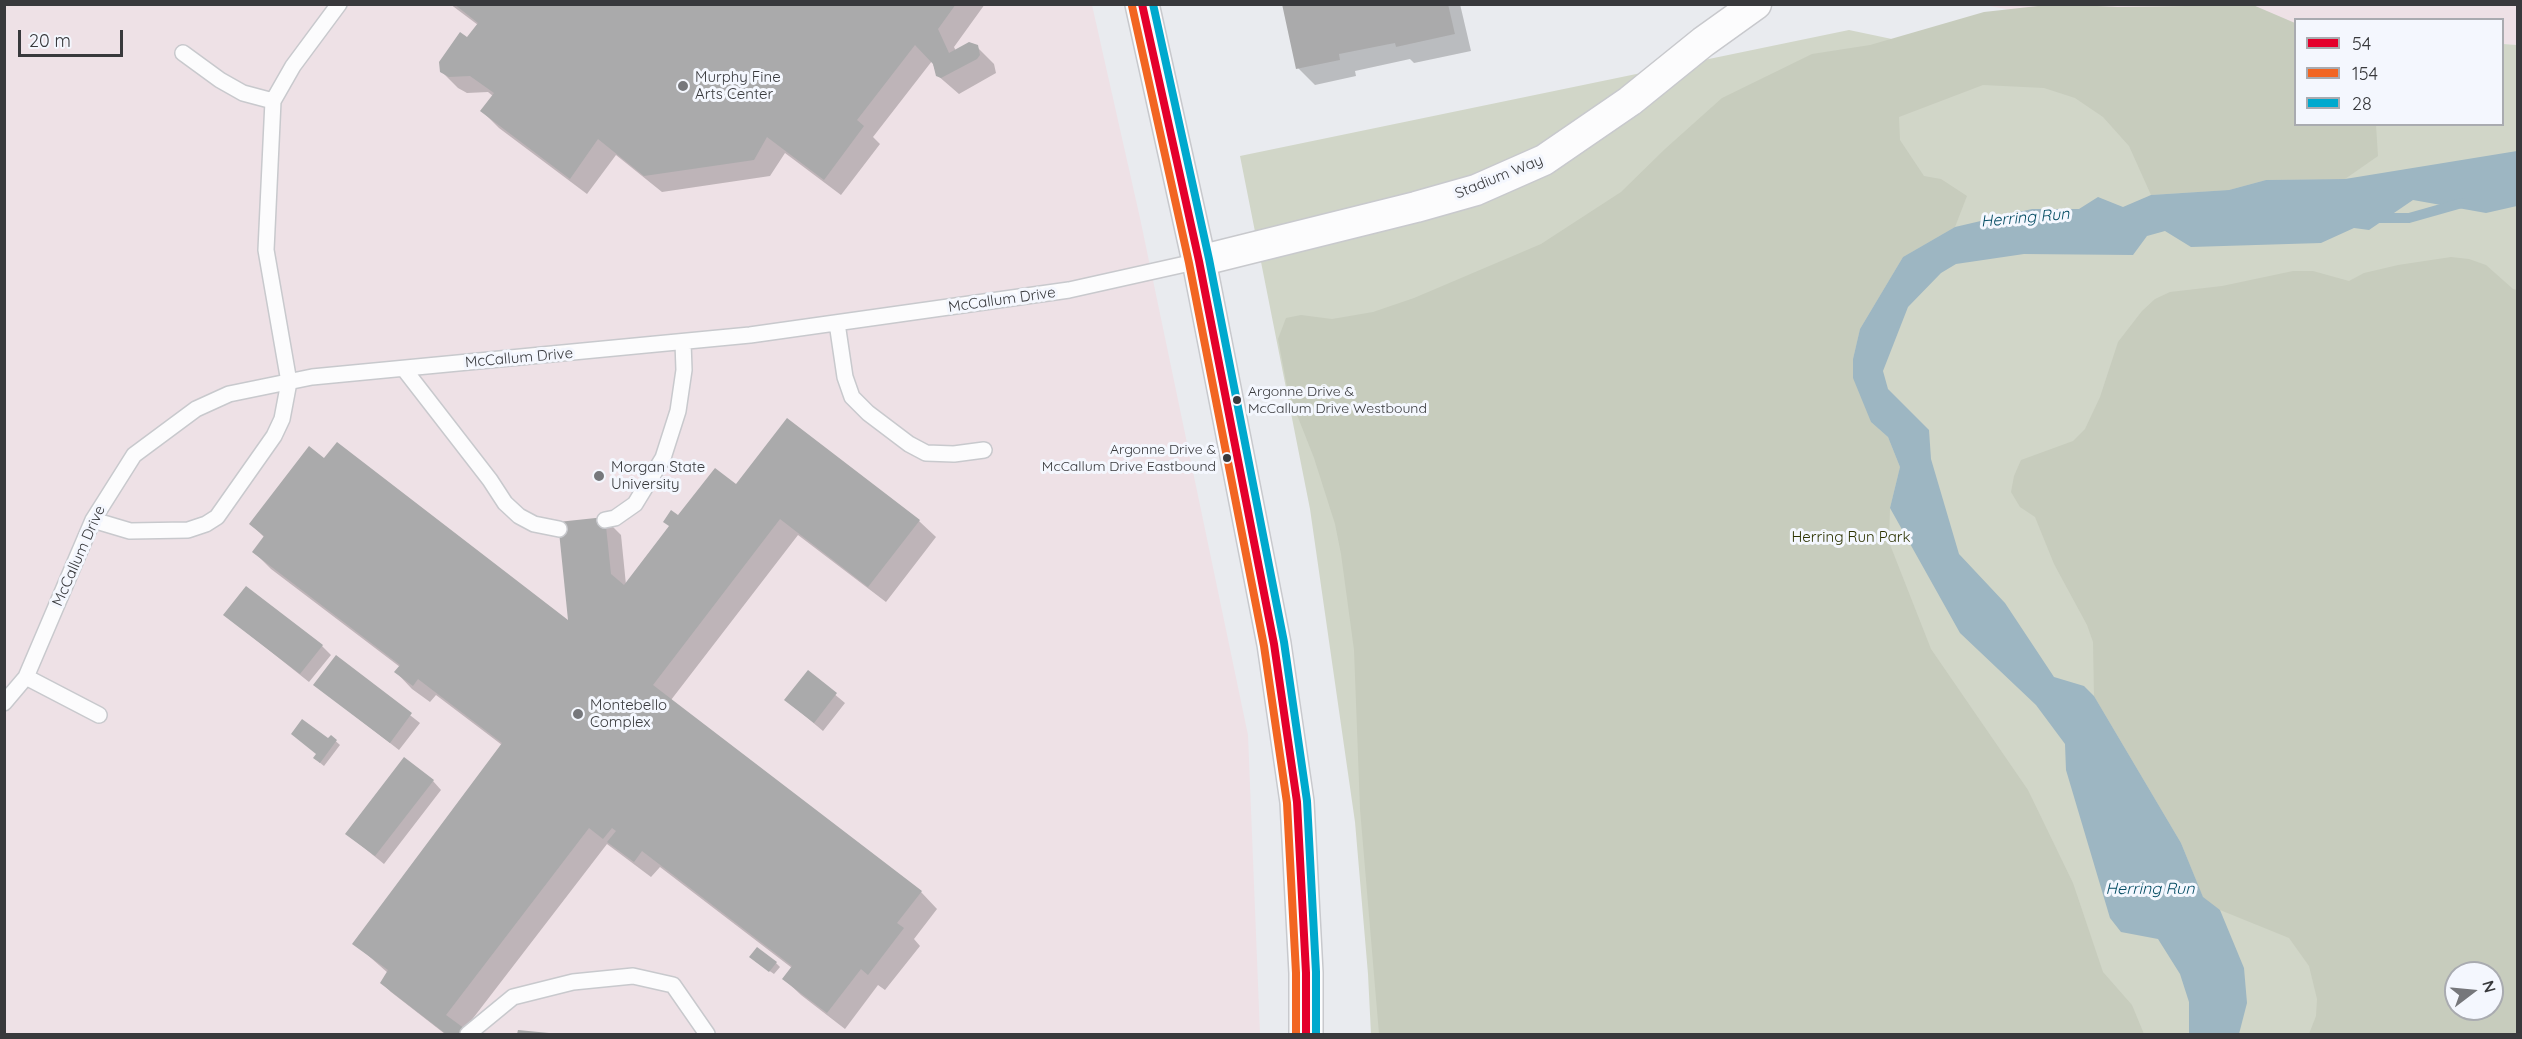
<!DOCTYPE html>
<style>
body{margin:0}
#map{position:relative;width:2522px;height:1039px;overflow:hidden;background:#e9ebef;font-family:Quicksand,sans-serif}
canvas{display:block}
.frame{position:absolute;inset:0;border:6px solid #38393c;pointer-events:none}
.legend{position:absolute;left:2294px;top:18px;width:210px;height:108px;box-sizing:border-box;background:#f4f7fe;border:2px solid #a9abb0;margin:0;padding:8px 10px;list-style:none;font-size:18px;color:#38393c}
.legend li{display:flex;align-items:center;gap:12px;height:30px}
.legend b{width:30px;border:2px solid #a9abb0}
.north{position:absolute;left:2444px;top:961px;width:60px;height:60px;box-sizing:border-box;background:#f4f7fe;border:2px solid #a9abb0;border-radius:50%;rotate:74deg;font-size:16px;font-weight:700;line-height:24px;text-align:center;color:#38393c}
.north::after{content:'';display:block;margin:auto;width:21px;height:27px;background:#76777b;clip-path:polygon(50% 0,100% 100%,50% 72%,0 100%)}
.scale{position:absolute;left:18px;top:30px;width:105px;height:27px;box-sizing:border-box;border:3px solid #38393c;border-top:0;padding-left:8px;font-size:18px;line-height:21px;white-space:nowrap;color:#38393c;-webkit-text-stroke:4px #f4f7fe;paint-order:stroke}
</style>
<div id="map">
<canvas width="2522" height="1039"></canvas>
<div class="frame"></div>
<ul class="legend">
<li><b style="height:8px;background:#e4002b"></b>54</li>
<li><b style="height:8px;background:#f26522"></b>154</li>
<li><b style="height:8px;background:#00a9ce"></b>28</li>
</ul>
<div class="north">N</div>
<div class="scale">20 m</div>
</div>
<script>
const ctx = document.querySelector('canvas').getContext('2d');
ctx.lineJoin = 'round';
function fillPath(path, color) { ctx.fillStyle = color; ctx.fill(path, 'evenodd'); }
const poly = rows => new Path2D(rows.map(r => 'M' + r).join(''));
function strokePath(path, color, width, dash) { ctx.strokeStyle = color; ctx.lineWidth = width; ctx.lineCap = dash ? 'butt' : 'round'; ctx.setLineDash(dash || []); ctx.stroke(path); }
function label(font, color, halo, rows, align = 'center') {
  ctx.font = font + ' Quicksand,sans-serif'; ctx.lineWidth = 6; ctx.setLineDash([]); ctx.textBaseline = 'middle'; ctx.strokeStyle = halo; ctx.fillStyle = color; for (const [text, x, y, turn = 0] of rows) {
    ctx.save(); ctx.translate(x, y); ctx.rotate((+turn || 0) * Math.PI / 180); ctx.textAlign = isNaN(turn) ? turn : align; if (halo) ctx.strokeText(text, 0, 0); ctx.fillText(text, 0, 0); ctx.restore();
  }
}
const education = poly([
 [5,5,1092,5,1140,218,1248,735,1260,1034,5,1034],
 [1984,5,2517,5,2517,45,2503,44,2502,20,2296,20,2295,31,2038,15]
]);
const green = poly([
 [1849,30,2296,124,2502,124,2503,44,2517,45,2517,1034,1371,1034,1368,974,1355,822,1310,509,1240,156],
 [2456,973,2492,973,2492,1009,2456,1009]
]);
const forest = poly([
 [2056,4,2118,7,2253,5,2295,23,2296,124,2376,125,2378,156,2345,179,2266,180,2229,190,2151,195,2129,146,2103,117,2075,98,2044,88,1983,85,1899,117,1900,140,1924,176,1941,179,1967,196,1955,227,1903,257,1860,329,1853,359,1871,422,1888,437,1900,467,1890,508,1889,542,1931,649,2028,790,2073,883,2103,972,2132,1005,2144,1034,1379,1034,1360,809,1354,650,1341,554,1335,524,1314,458,1288,392,1278,339,1286,318,1301,315,1332,319,1373,312,1414,298,1541,244,1621,192,1665,149,1722,98,1812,54,1870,45,1984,12],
 [2451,257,2469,259,2486,265,2513,289,2517,290,2517,1034,2309,1034,2316,1016,2317,999,2309,966,2289,938,2220,910,2204,900,2181,843,2094,696,2093,642,2087,625,2054,564,2035,517,2020,507,2011,492,2014,476,2021,460,2073,441,2085,429,2100,397,2118,342,2142,311,2155,299,2170,292,2222,286,2293,271,2313,271,2349,281,2364,273,2398,265],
 [2456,973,2492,973,2492,1009,2456,1009]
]);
const water = poly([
 [2517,151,2517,206,2486,213,2413,200,2369,230,2354,228,2321,243,2191,247,2165,231,2147,236,2133,255,2024,254,1956,264,1941,273,1908,307,1883,371,1888,389,1929,430,1931,459,1959,554,2005,603,2054,677,2084,686,2094,696,2181,843,2203,897,2220,910,2244,968,2247,1003,2239,1034,2189,1034,2189,1002,2180,974,2158,939,2121,932,2110,918,2066,770,2065,744,2036,705,1960,633,1890,508,1900,467,1888,437,1871,422,1853,378,1853,359,1860,329,1903,257,1955,227,2032,209,2079,209,2098,197,2123,207,2151,195,2229,190,2266,180,2345,179]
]);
const shadow = poly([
 [450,4,985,4,954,47,956,51,977,47,994,64,996,73,959,94,937,75,932,61,873,137,880,144,841,195,785,153,770,176,662,192,616,155,587,194,499,128,482,111,493,96,488,92,467,93,458,88,441,71,478,25],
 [1284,4,1460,4,1471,51,1414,63,1410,59,1355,71,1356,76,1315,85,1298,68],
 [736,486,919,521,936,537,886,602,798,535,671,700,921,892,937,909,914,939,920,946,885,990,878,985,845,1029,801,995,784,979,792,968,660,867,651,877,607,844,464,1030,470,1034,445,1034,391,992,382,983,388,973,354,943,502,745,436,695,430,702,412,689,396,672,400,667,271,569,254,552,265,538,251,524,570,624,604,518,621,535,626,585,679,517],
 [225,615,322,646,331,655,309,682],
 [336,657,420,723,399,750,315,685],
 [808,672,845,703,823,731,786,700],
 [331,737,340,745,324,766,319,762],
 [433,781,441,790,384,864,347,834],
 [755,961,776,963,780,967,774,974]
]);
const stream = poly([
 [2372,218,2409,218,2462,203]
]);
const building = poly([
 [454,4,956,4,938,29,949,53,969,42,978,45,980,55,977,59,941,78,936,76,933,64,915,45,857,120,864,126,824,180,767,137,754,160,644,176,598,139,570,179,480,111,494,93,470,76,449,77,440,72,439,62,460,32,467,37,478,23],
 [1282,4,1448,4,1455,34,1396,47,1395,43,1339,54,1340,60,1296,69],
 [787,418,920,520,868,587,780,519,653,685,922,891,897,923,904,928,868,975,861,969,827,1013,782,979,792,966,642,851,634,862,607,842,616,831,612,828,603,839,589,828,446,1015,472,1034,446,1034,380,983,388,970,352,944,502,743,418,679,413,686,394,672,400,665,252,552,264,536,249,524,309,446,324,458,337,442,568,620,558,522,605,517,611,574,624,585,669,526,663,522,671,510,678,515,715,468,736,484],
 [246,586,323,645,300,674,223,615],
 [336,655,412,713,390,743,313,685],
 [808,670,837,693,814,723,784,700],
 [302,719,328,738,331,735,337,740,320,763,313,758,316,754,291,734],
 [404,757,434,780,375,856,345,834],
 [757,947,777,962,769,972,749,957],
 [518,1030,549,1033,549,1034,517,1034]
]);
const service = poly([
 [183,53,220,80,243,93,273,101],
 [837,323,845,377,852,397,868,413,909,444,926,453,954,454,984,450],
 [404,369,490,480,505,503,519,516,534,524,559,529],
 [93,520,130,531,188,530,206,524,217,517,274,436,282,419,289,382,266,250,273,101,293,66,339,4],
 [605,520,615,518,635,504,663,458,678,411,684,370,683,342],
 [26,677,99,715],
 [4,703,26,677,93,520,134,455,196,409,229,394,312,377,750,335,1069,290,1199,261],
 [468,1034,513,997,573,982,633,976,673,985,707,1034]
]);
const minor = poly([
 [1199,261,1416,207,1476,190,1544,160,1630,101,1703,42,1756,4]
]);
const secondary = poly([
 [1142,4,1199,261,1274,644,1297,802,1306,973,1306,1034]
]);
const bus1 = poly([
 [1142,4,1199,261,1274,644,1297,802,1306,973,1306,1034]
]);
const bus2 = poly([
 [1132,6,1189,263,1264,646,1287,803,1296,973,1296,1034]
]);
const bus3 = poly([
 [1153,4,1209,259,1284,642,1307,801,1316,972,1316,1034]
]);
const markers = [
 [683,86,6,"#76777b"],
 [1237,400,5,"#38393c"],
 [1227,458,5,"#38393c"],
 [599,476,6,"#76777b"],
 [578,714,6,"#76777b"]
];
const busNames = [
 ["Argonne Drive &",1248,392],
 ["McCallum Drive Westbound",1248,409],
 ["Argonne Drive &",1216,450,"right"],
 ["McCallum Drive Eastbound",1216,467,"right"]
];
const poiNames = [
 ["Murphy Fine",695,77],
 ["Arts Center",695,94],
 ["Morgan State",611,467],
 ["University",611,484],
 ["Montebello",590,705],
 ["Complex",590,722]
];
const streetNames = [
 ["Stadium Way",1499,177,-22],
 ["McCallum Drive",1002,300,-8],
 ["McCallum Drive",519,358,-5],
 ["McCallum Drive",79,556,-66]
];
const parkNames = [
 ["Herring Run Park",1851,537]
];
const waterNames = [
 ["Herring Run",2025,218,-5],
 ["Herring Run",2150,889]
];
fillPath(education, '#eee1e6');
fillPath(green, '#d1d6c8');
fillPath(forest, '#c7ccbd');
fillPath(water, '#9db6c2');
fillPath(shadow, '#0003');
strokePath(stream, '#9db6c2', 10);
fillPath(building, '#aaaaab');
strokePath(service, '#c8c9cd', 18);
strokePath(minor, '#c8c9cd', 33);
strokePath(secondary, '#c8c9cd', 36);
strokePath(service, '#fcfcfd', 15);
strokePath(minor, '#fcfcfd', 30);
strokePath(secondary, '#fcfcfd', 33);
strokePath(bus1, '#e4002b', 8);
strokePath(bus2, '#f26522', 8);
strokePath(bus3, '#00a9ce', 8);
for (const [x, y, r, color] of markers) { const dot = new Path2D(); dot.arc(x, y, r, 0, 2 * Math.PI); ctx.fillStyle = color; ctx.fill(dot); strokePath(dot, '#f4f7fe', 2); }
label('14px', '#38393c', '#f4f7fe', busNames, 'left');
label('15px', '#38393c', '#f4f7fe', poiNames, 'left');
label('15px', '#38393c', '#f4f7fe', streetNames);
label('15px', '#2c3300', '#f4f7fe', parkNames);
label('italic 16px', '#044c63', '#f4f7fe', waterNames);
</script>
